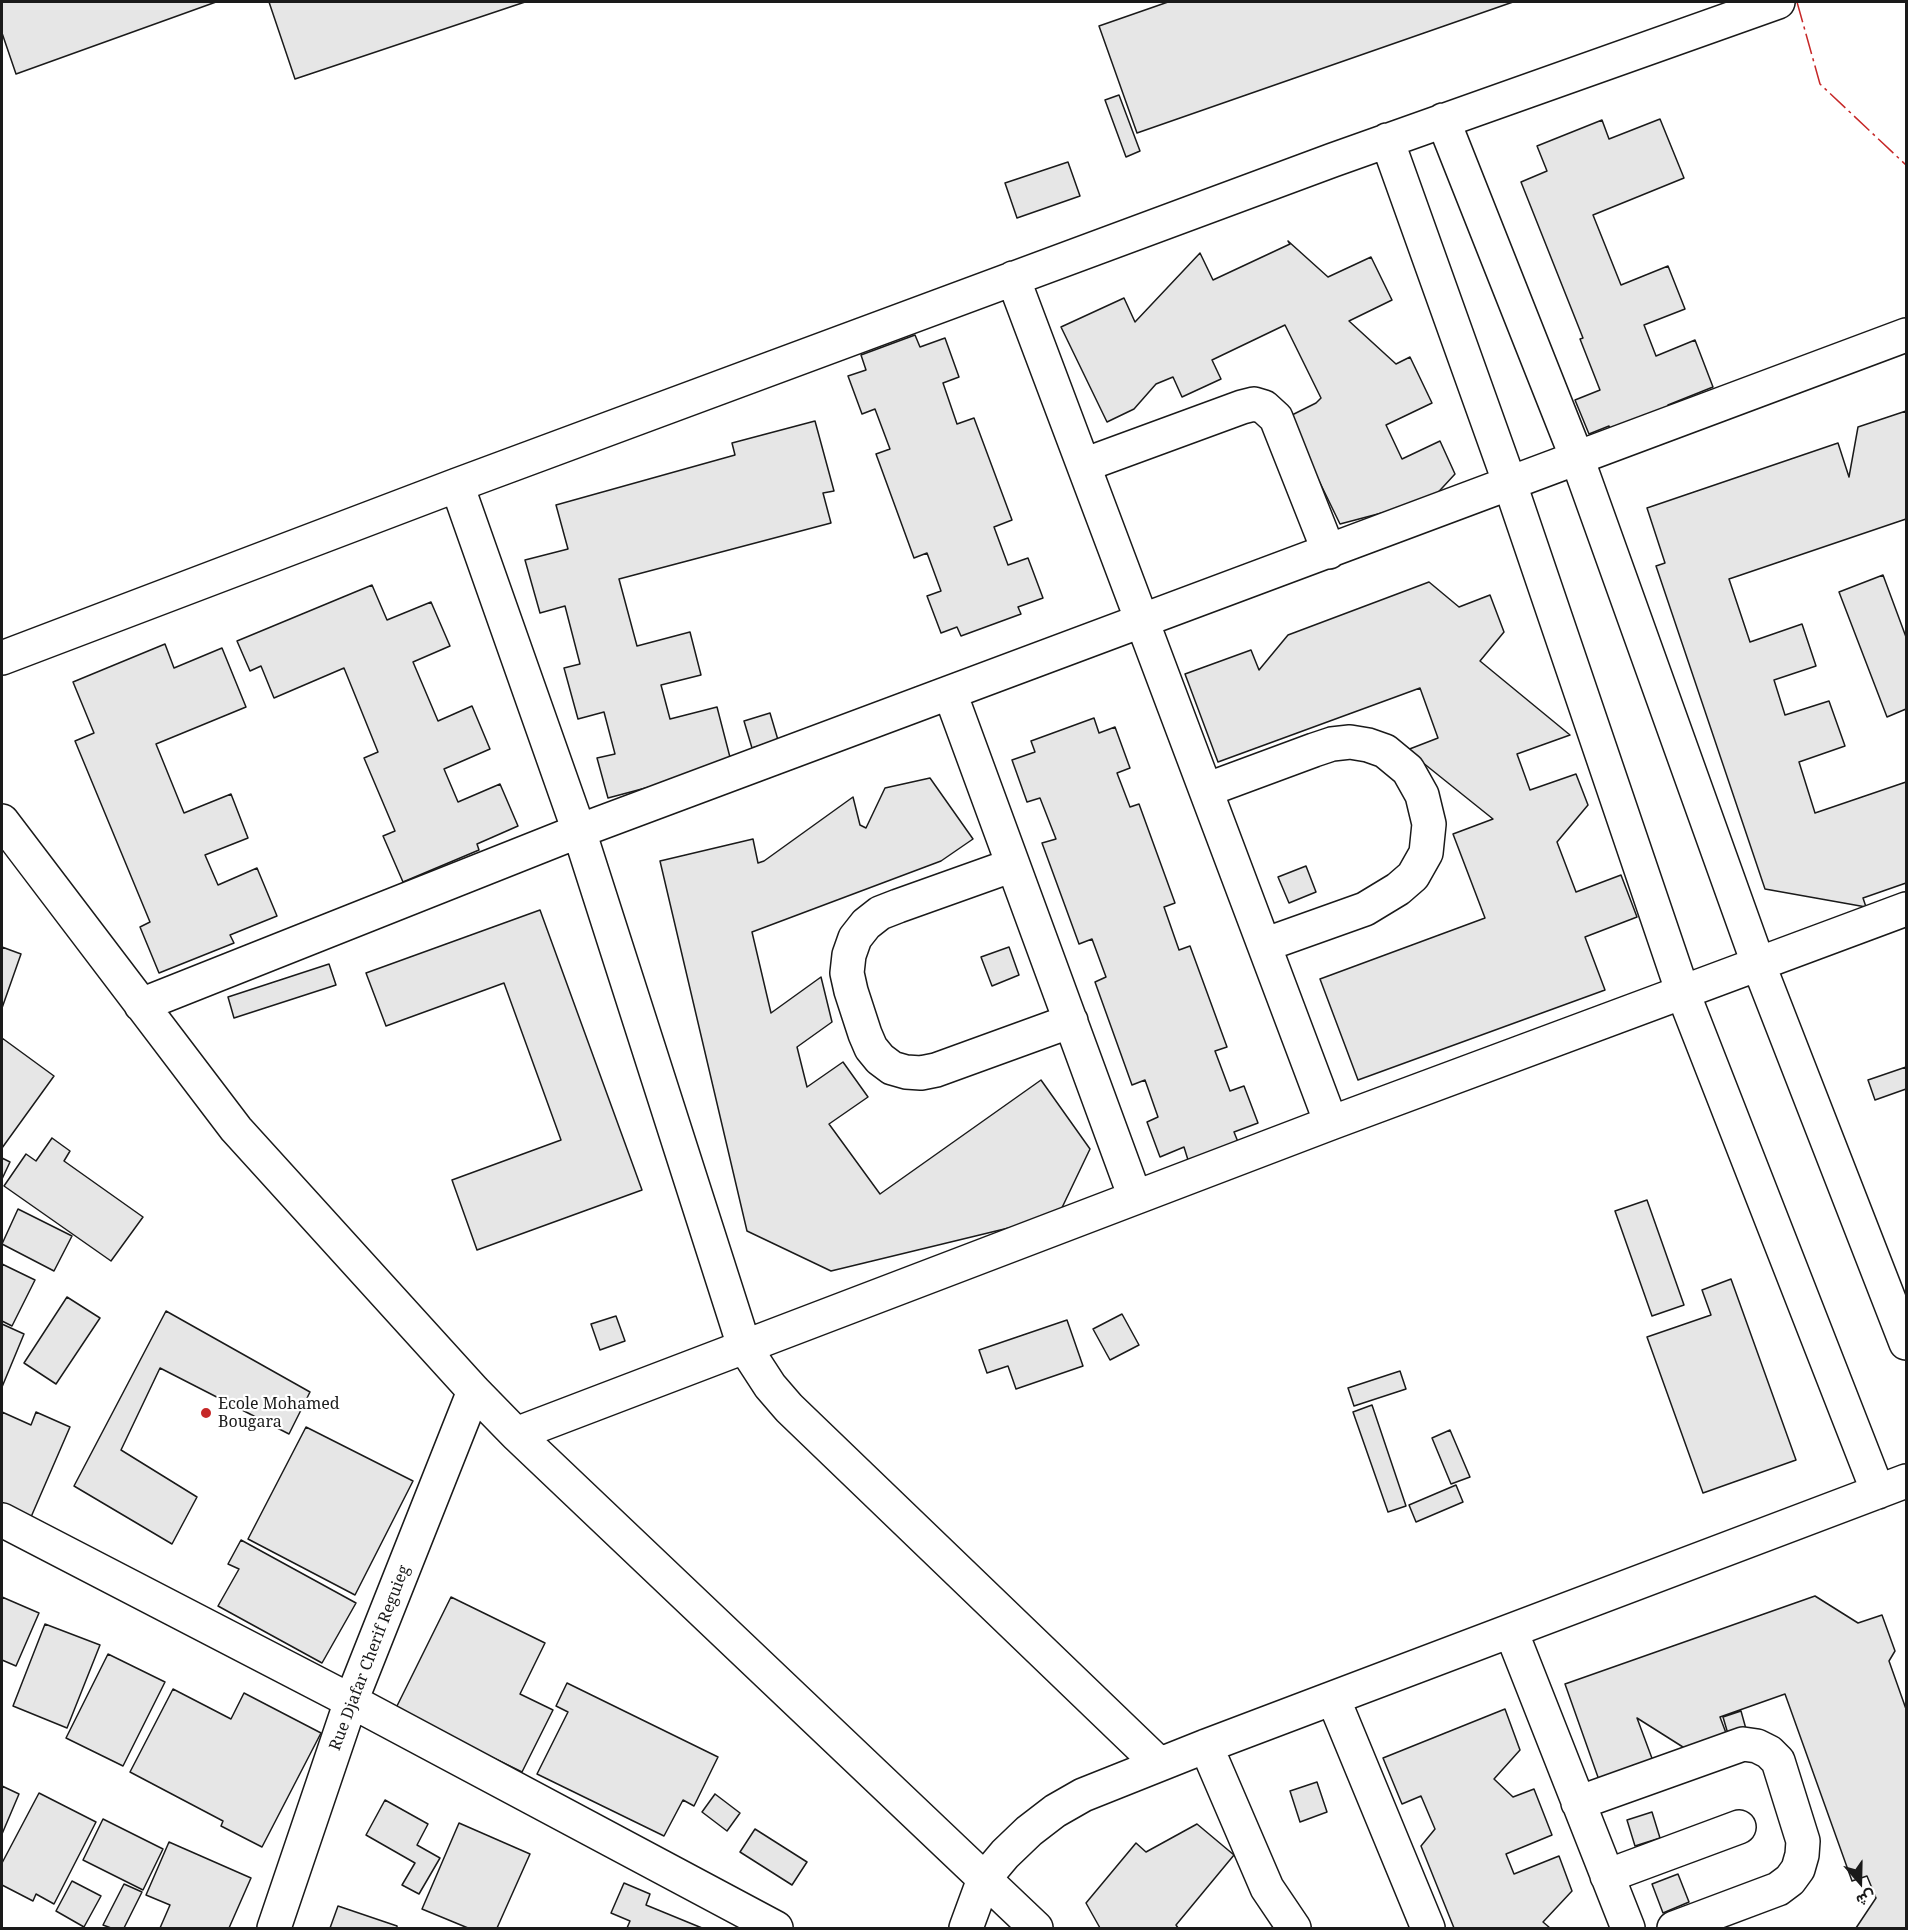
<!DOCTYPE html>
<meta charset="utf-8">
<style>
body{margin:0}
#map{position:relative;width:1908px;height:1930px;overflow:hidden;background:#fff;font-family:"Noto Serif",Vazirmatn,serif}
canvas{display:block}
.frame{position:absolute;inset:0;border:3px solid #1a1a1a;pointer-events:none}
.north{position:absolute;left:1830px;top:1852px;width:60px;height:60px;-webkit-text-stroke:4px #fff;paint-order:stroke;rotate:160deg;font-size:16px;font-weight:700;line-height:24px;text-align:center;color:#1a1a1a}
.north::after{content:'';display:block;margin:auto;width:21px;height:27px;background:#1a1a1a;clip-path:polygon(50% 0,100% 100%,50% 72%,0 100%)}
</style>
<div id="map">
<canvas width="1908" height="1930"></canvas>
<div class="frame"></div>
<div class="north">ش</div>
</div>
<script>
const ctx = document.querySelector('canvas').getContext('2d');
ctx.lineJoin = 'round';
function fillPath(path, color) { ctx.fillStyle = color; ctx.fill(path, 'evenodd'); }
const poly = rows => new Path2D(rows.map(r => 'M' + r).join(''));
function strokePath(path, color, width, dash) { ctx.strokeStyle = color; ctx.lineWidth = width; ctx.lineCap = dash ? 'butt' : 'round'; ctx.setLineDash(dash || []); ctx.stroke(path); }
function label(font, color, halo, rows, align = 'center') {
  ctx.font = font + ' "Noto Serif",serif'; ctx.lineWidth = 4.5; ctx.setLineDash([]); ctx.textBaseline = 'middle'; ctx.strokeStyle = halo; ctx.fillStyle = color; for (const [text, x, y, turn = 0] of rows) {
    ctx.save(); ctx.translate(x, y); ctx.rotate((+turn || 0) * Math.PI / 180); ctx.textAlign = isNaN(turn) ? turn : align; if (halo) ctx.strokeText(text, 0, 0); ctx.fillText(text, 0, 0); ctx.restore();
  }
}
const building = poly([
 [2,2,216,2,16,74,2,33,2,2],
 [269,2,525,2,295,79,269,2],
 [1168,2,1513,2,1137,133,1099,26,1168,2],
 [1119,95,1140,151,1126,157,1105,100,1119,95],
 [1660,119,1684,178,1593,215,1621,285,1668,266,1685,309,1644,325,1656,356,1695,340,1713,387,1668,405,1672,416,1614,440,1609,426,1589,434,1575,400,1600,390,1580,339,1583,338,1521,182,1547,171,1537,146,1602,120,1609,139,1660,119],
 [1068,162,1080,196,1017,218,1005,183,1068,162],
 [1288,241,1328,277,1371,257,1392,300,1349,321,1396,364,1410,357,1432,403,1386,425,1402,459,1440,441,1455,474,1431,500,1340,524,1288,417,1316,403,1321,398,1285,325,1212,360,1221,379,1182,397,1173,377,1156,384,1134,409,1107,422,1061,327,1124,298,1135,322,1200,253,1213,280,1290,244,1288,241],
 [915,335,920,347,945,338,959,377,943,383,957,424,974,418,1012,520,994,527,1008,565,1028,558,1043,598,1018,607,1021,614,961,636,957,627,941,633,927,596,941,591,927,553,914,558,876,454,890,449,875,409,862,414,848,376,866,370,861,355,915,335],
 [1906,411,1906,519,1729,579,1750,642,1802,624,1816,666,1774,680,1785,715,1829,701,1845,746,1799,762,1815,813,1906,782,1906,883,1863,898,1866,907,1765,889,1656,566,1665,563,1647,508,1838,443,1849,477,1858,427,1906,411],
 [815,421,834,491,823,493,831,523,619,579,637,646,690,632,701,675,661,685,670,719,717,707,732,765,608,798,597,758,615,754,604,712,578,719,564,668,580,664,565,606,540,613,525,560,568,549,556,505,735,455,732,443,815,421],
 [1883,575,1906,637,1906,709,1887,717,1839,592,1883,575],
 [1429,582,1459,607,1490,595,1504,632,1480,661,1570,735,1517,754,1530,790,1576,774,1588,805,1557,842,1576,892,1621,875,1637,917,1585,937,1605,990,1358,1080,1320,979,1485,918,1453,834,1493,819,1407,750,1438,738,1420,688,1218,762,1185,674,1251,650,1259,670,1288,635,1429,582],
 [372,585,387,620,431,602,450,646,413,662,438,721,472,706,490,749,444,769,458,802,500,784,518,826,477,844,479,850,403,882,383,836,395,831,364,758,378,752,344,668,274,698,261,666,250,671,237,641,372,585],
 [165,644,174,668,222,648,246,707,156,744,184,813,231,794,248,838,205,855,218,885,257,868,277,916,230,935,234,943,159,973,140,927,150,922,75,741,94,733,73,682,165,644],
 [770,713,778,740,752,748,744,721,770,713],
 [1094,718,1099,733,1115,727,1130,768,1117,773,1130,807,1139,804,1175,903,1164,907,1179,950,1190,946,1227,1047,1215,1051,1230,1091,1244,1086,1258,1123,1234,1132,1238,1142,1188,1160,1184,1147,1160,1157,1147,1122,1158,1117,1145,1080,1132,1085,1095,982,1106,977,1092,939,1079,944,1042,843,1056,839,1040,798,1027,802,1012,760,1035,752,1031,741,1094,718],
 [930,778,973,839,941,861,752,932,771,1013,821,977,832,1022,797,1047,807,1087,843,1062,868,1097,829,1124,880,1194,1041,1080,1090,1149,1058,1216,831,1271,747,1231,660,861,753,839,758,863,764,861,853,797,860,825,866,828,885,788,930,778],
 [1306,866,1316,892,1289,903,1278,877,1306,866],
 [540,910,642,1190,477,1250,452,1180,561,1140,504,983,386,1026,366,973,540,910],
 [2,947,21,954,2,1008,2,947],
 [1009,947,1019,975,992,986,981,957,1009,947],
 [329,964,336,985,234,1018,228,997,329,964],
 [2,1038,54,1076,2,1148,2,1038],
 [1906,1067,1906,1089,1875,1100,1868,1080,1906,1067],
 [52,1138,70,1151,64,1161,143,1217,111,1261,4,1186,26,1154,36,1161,52,1138],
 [2,1158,10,1162,2,1179,2,1158],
 [1647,1200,1684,1305,1652,1316,1615,1211,1647,1200],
 [18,1209,72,1236,54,1271,2,1244,18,1209],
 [2,1264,35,1280,12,1326,2,1321,2,1264],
 [1731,1279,1796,1460,1703,1493,1647,1337,1711,1315,1702,1290,1731,1279],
 [67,1297,100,1318,56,1384,24,1363,67,1297],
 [166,1311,310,1392,289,1434,160,1368,121,1450,197,1497,172,1544,74,1486,166,1311],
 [1122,1314,1139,1345,1110,1360,1093,1329,1122,1314],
 [616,1316,625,1341,600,1350,591,1324,616,1316],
 [1067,1320,1083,1366,1016,1389,1008,1366,987,1373,979,1350,1067,1320],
 [2,1324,24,1334,2,1387,2,1324],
 [1400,1371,1406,1389,1354,1406,1348,1388,1400,1371],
 [1372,1405,1406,1506,1388,1512,1353,1412,1372,1405],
 [2,1412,31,1425,36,1412,70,1427,31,1517,2,1504,2,1412],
 [306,1427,413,1481,355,1595,248,1539,306,1427],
 [1450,1430,1470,1477,1451,1484,1432,1438,1450,1430],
 [1456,1485,1463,1502,1416,1522,1409,1505,1456,1485],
 [241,1540,356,1603,322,1663,218,1606,239,1569,228,1564,241,1540],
 [1815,1596,1858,1623,1882,1615,1895,1651,1889,1661,1906,1709,1906,1928,1856,1928,1876,1898,1867,1876,1852,1881,1785,1694,1720,1717,1729,1741,1694,1754,1637,1718,1653,1761,1599,1780,1565,1684,1815,1596],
 [2,1597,39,1613,16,1666,2,1660,2,1597],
 [451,1597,545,1643,520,1694,553,1710,522,1772,395,1710,451,1597],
 [45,1624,100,1645,67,1728,13,1706,45,1624],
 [108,1654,165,1682,123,1766,66,1738,108,1654],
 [567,1683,718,1757,694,1806,683,1800,664,1836,537,1774,568,1712,556,1706,567,1683],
 [173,1689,231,1719,244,1693,321,1733,262,1847,221,1826,223,1821,130,1772,173,1689],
 [1505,1709,1520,1750,1494,1779,1513,1797,1534,1789,1552,1835,1506,1854,1514,1874,1559,1856,1572,1891,1543,1922,1550,1928,1454,1928,1421,1846,1435,1829,1421,1796,1402,1804,1383,1758,1505,1709],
 [1741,1711,1746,1729,1728,1734,1723,1717,1741,1711],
 [1317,1782,1327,1812,1300,1822,1290,1791,1317,1782],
 [2,1786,19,1794,2,1834,2,1786],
 [39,1793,96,1822,54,1904,36,1894,33,1901,2,1885,2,1863,39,1793],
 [715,1794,740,1813,727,1831,702,1812,715,1794],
 [385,1800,428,1824,417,1845,440,1858,419,1894,402,1885,415,1863,366,1835,385,1800],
 [1652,1812,1660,1838,1635,1846,1627,1820,1652,1812],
 [103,1819,163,1849,143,1890,83,1860,103,1819],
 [459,1823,530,1854,497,1928,468,1928,422,1909,459,1823],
 [1197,1824,1234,1855,1176,1925,1178,1928,1100,1928,1086,1903,1136,1843,1146,1852,1197,1824],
 [755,1829,807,1862,792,1885,740,1852,755,1829],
 [169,1842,251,1878,229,1928,160,1928,170,1905,146,1895,169,1842],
 [1678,1874,1689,1902,1663,1913,1652,1884,1678,1874],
 [72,1881,101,1896,84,1927,56,1911,72,1881],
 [624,1883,650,1894,646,1905,702,1928,627,1928,630,1921,611,1913,624,1883],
 [124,1884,142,1892,124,1928,111,1928,103,1925,124,1884],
 [338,1906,397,1926,397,1928,330,1928,338,1906]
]);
const minor = poly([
 [1443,120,1577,458,1758,963,1906,1343],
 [1387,140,1510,484,1683,993,1878,1492],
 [1013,278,1331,1123],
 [1084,465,1242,407,1254,404,1264,407,1276,418,1329,552],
 [457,485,579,831,744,1346,770,1386,789,1408,1159,1764],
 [2,658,457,485,1333,160,1778,2],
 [950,693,1135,1197],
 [1206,790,1314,750,1332,744,1350,742,1368,745,1385,751,1408,770,1422,795,1429,824,1426,853,1413,876,1398,889,1365,909,1264,945],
 [2,821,236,1129,474,1391,516,1434,1036,1928],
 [1013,865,898,906,880,913,866,924,855,938,849,955,847,973,851,991,865,1034,871,1048,880,1059,892,1068,906,1072,921,1073,936,1070,1071,1021],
 [141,1005,579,831,1906,335],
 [516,1434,1331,1123,1906,909],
 [2,1520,351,1701,776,1928],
 [1511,1631,1628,1928],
 [1333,1698,1428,1928],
 [1206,1746,1267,1888,1294,1928],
 [1578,1803,1743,1744,1757,1746,1769,1752,1778,1761,1803,1841,1802,1855,1798,1869,1790,1880,1778,1889,1674,1928],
 [1607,1876,1739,1827],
 [274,1928,351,1701,474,1391],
 [966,1928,984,1879,1005,1854,1029,1831,1055,1811,1083,1795,1206,1746,1906,1481]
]);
const power = poly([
 [1797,2,1820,84,1906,165]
]);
const markers = [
 [206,1413,6,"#c62828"]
];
const poiNames = [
 ["Ecole Mohamed",218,1404],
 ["Bougara",218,1422]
];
const streetNames = [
 ["Rue Djafar Cherif Reguieg",370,1658,-69]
];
fillPath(building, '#e6e6e6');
strokePath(building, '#1a1a1a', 1.5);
strokePath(minor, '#1a1a1a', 36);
strokePath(minor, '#fff', 33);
strokePath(power, '#c62828', 1.5, [21, 4.5, 3, 4.5]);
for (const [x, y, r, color] of markers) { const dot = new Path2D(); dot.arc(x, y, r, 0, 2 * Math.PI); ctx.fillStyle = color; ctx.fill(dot); strokePath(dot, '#fff', 2); }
label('16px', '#1a1a1a', '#fff', poiNames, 'left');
label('16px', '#1a1a1a', '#fff', streetNames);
</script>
